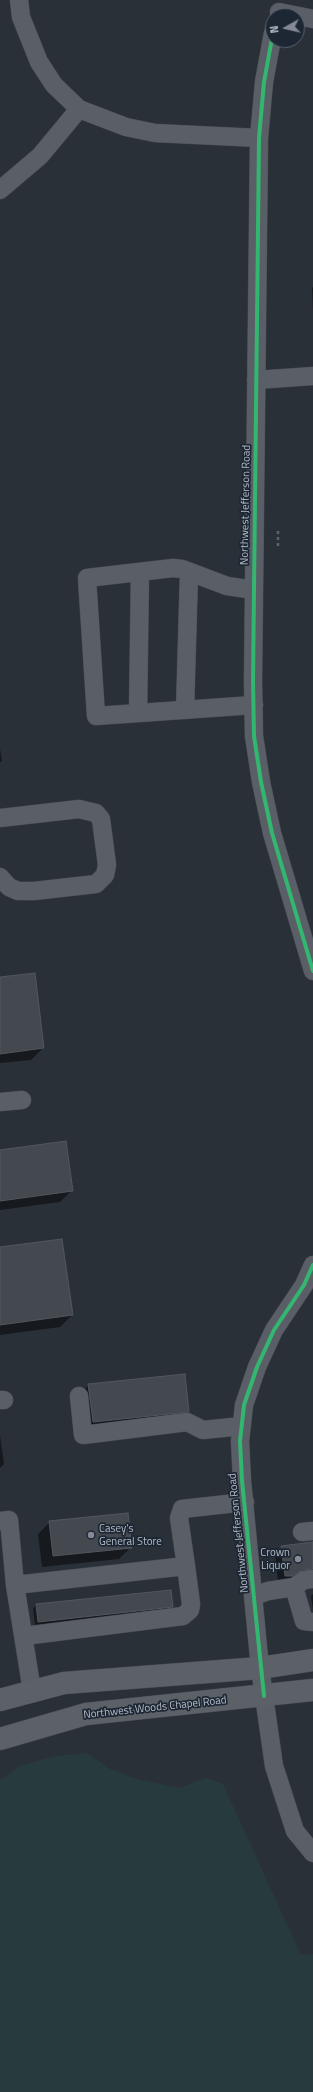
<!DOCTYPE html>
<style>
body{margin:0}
#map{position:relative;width:313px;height:2092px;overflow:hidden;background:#2a3038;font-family:"Titillium Web",sans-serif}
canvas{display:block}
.north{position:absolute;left:265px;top:8px;width:40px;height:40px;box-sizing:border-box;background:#1d2633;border:1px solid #59626f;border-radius:50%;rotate:262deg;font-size:11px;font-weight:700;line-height:16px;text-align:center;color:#b4bcc9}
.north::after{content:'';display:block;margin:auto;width:14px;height:18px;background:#848b96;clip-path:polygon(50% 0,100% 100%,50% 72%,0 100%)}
</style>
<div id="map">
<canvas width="313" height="2092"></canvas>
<div class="north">N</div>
</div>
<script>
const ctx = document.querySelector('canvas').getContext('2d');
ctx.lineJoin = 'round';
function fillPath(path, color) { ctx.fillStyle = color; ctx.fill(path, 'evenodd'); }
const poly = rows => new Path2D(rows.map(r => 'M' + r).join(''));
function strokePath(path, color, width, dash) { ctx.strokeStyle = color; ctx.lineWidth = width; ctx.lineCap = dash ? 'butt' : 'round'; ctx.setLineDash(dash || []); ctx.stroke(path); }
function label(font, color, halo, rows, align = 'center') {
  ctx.font = font + ' "Titillium Web",sans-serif'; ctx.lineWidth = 3.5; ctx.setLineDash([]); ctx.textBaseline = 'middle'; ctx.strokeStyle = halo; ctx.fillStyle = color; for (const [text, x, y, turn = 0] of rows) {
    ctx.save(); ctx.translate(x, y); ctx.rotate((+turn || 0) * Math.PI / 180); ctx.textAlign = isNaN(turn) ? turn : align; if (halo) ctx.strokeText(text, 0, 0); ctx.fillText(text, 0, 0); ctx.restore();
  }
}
const green = poly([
 [87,1753,108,1768,137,1779,179,1788,206,1778,223,1784,301,1955,313,1954,313,2092,0,2092,0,1780,22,1765,56,1756]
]);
const shadow = poly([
 [313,287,313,311,312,288],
 [0,749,2,761,0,762],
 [0,978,43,1048,31,1060,0,1063],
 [0,1151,72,1190,60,1202,0,1210],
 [0,1248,72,1315,60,1327,0,1335],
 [89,1385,188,1412,178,1421,83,1432,79,1395],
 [0,1435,4,1464,0,1468],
 [50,1522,131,1547,119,1559,42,1567,38,1534],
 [313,1543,313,1579,278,1583,275,1554,282,1547],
 [313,1594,313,1610,311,1596],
 [36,1605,172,1606,168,1610,35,1625,33,1609]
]);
const building = poly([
 [35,973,44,1048,0,1054,0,977,35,973],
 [66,1141,73,1191,0,1201,0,1150,66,1141],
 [62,1239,73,1315,0,1325,0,1247,62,1239],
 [185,1374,189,1412,93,1422,88,1384,185,1374],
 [128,1513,132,1548,53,1556,49,1521,128,1513],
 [313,1542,313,1569,302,1570,292,1576,285,1576,281,1546,313,1542],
 [171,1590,173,1607,38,1622,36,1604,171,1590]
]);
const path = poly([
 [278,531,278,546]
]);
const minor = poly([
 [19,0,21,17,39,62,54,85,79,109,126,127,155,133,259,138],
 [279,12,313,19],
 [273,33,264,82,259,138,253,681,254,736,261,782,272,833,313,971],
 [0,190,40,156,79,109],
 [256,380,313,376],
 [254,705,96,716,87,578,173,568,182,569,227,586,254,590],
 [185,710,189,573],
 [138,713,140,572],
 [0,818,79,809,96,813,101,819,107,865,105,875,96,884,34,891,18,891,9,887,0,877],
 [0,1102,22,1100],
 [313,1265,304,1285,274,1330,257,1367,244,1405,240,1441,242,1481,260,1668,274,1766,295,1831,313,1853],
 [79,1396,83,1435,187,1422,203,1430,242,1426],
 [0,1400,4,1400],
 [0,1521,9,1520,15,1585,32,1691],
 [302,1532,313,1531],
 [186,1566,179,1518,182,1509,245,1502],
 [15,1585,186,1566,191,1604,190,1610,183,1616,24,1636],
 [294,1587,304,1580,313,1579],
 [254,1596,268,1591,294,1587,304,1621,313,1622]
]);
const major = poly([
 [0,1700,64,1683,260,1668,313,1660],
 [0,1739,86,1714,313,1690]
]);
const cycleway = poly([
 [273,33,264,82,259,138,253,681,254,736,261,782,272,833,313,971],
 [264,1696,242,1481,240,1441,244,1405,257,1367,274,1330,304,1285,313,1265]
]);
const markers = [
 [91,1535,4,"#848b96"],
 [298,1559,4,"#848b96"]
];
const streetNames = [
 ["Northwest Jefferson Road",246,505,-89],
 ["Northwest Jefferson Road",239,1533,-96],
 ["Northwest Woods Chapel Road",155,1708,-6]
];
const poiNames = [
 ["Casey's",99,1529],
 ["General Store",99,1542],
 ["Crown",290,1553,"right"],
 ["Liquor",290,1566,"right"]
];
fillPath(green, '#273a3e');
fillPath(shadow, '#0007');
fillPath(building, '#444950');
strokePath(building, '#52575f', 1);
strokePath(minor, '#484c53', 19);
strokePath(major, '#484c55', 23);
strokePath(path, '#5d636a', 2.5, [3, 3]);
strokePath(minor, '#5a5e66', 18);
strokePath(major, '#5c6168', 22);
strokePath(cycleway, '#33b770', 4);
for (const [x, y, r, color] of markers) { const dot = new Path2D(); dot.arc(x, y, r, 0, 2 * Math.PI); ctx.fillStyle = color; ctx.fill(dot); strokePath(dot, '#1d2633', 1.5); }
label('11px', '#b4bcc9', '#1d2633', streetNames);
label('11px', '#b4bcc9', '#1d2633', poiNames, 'left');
</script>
